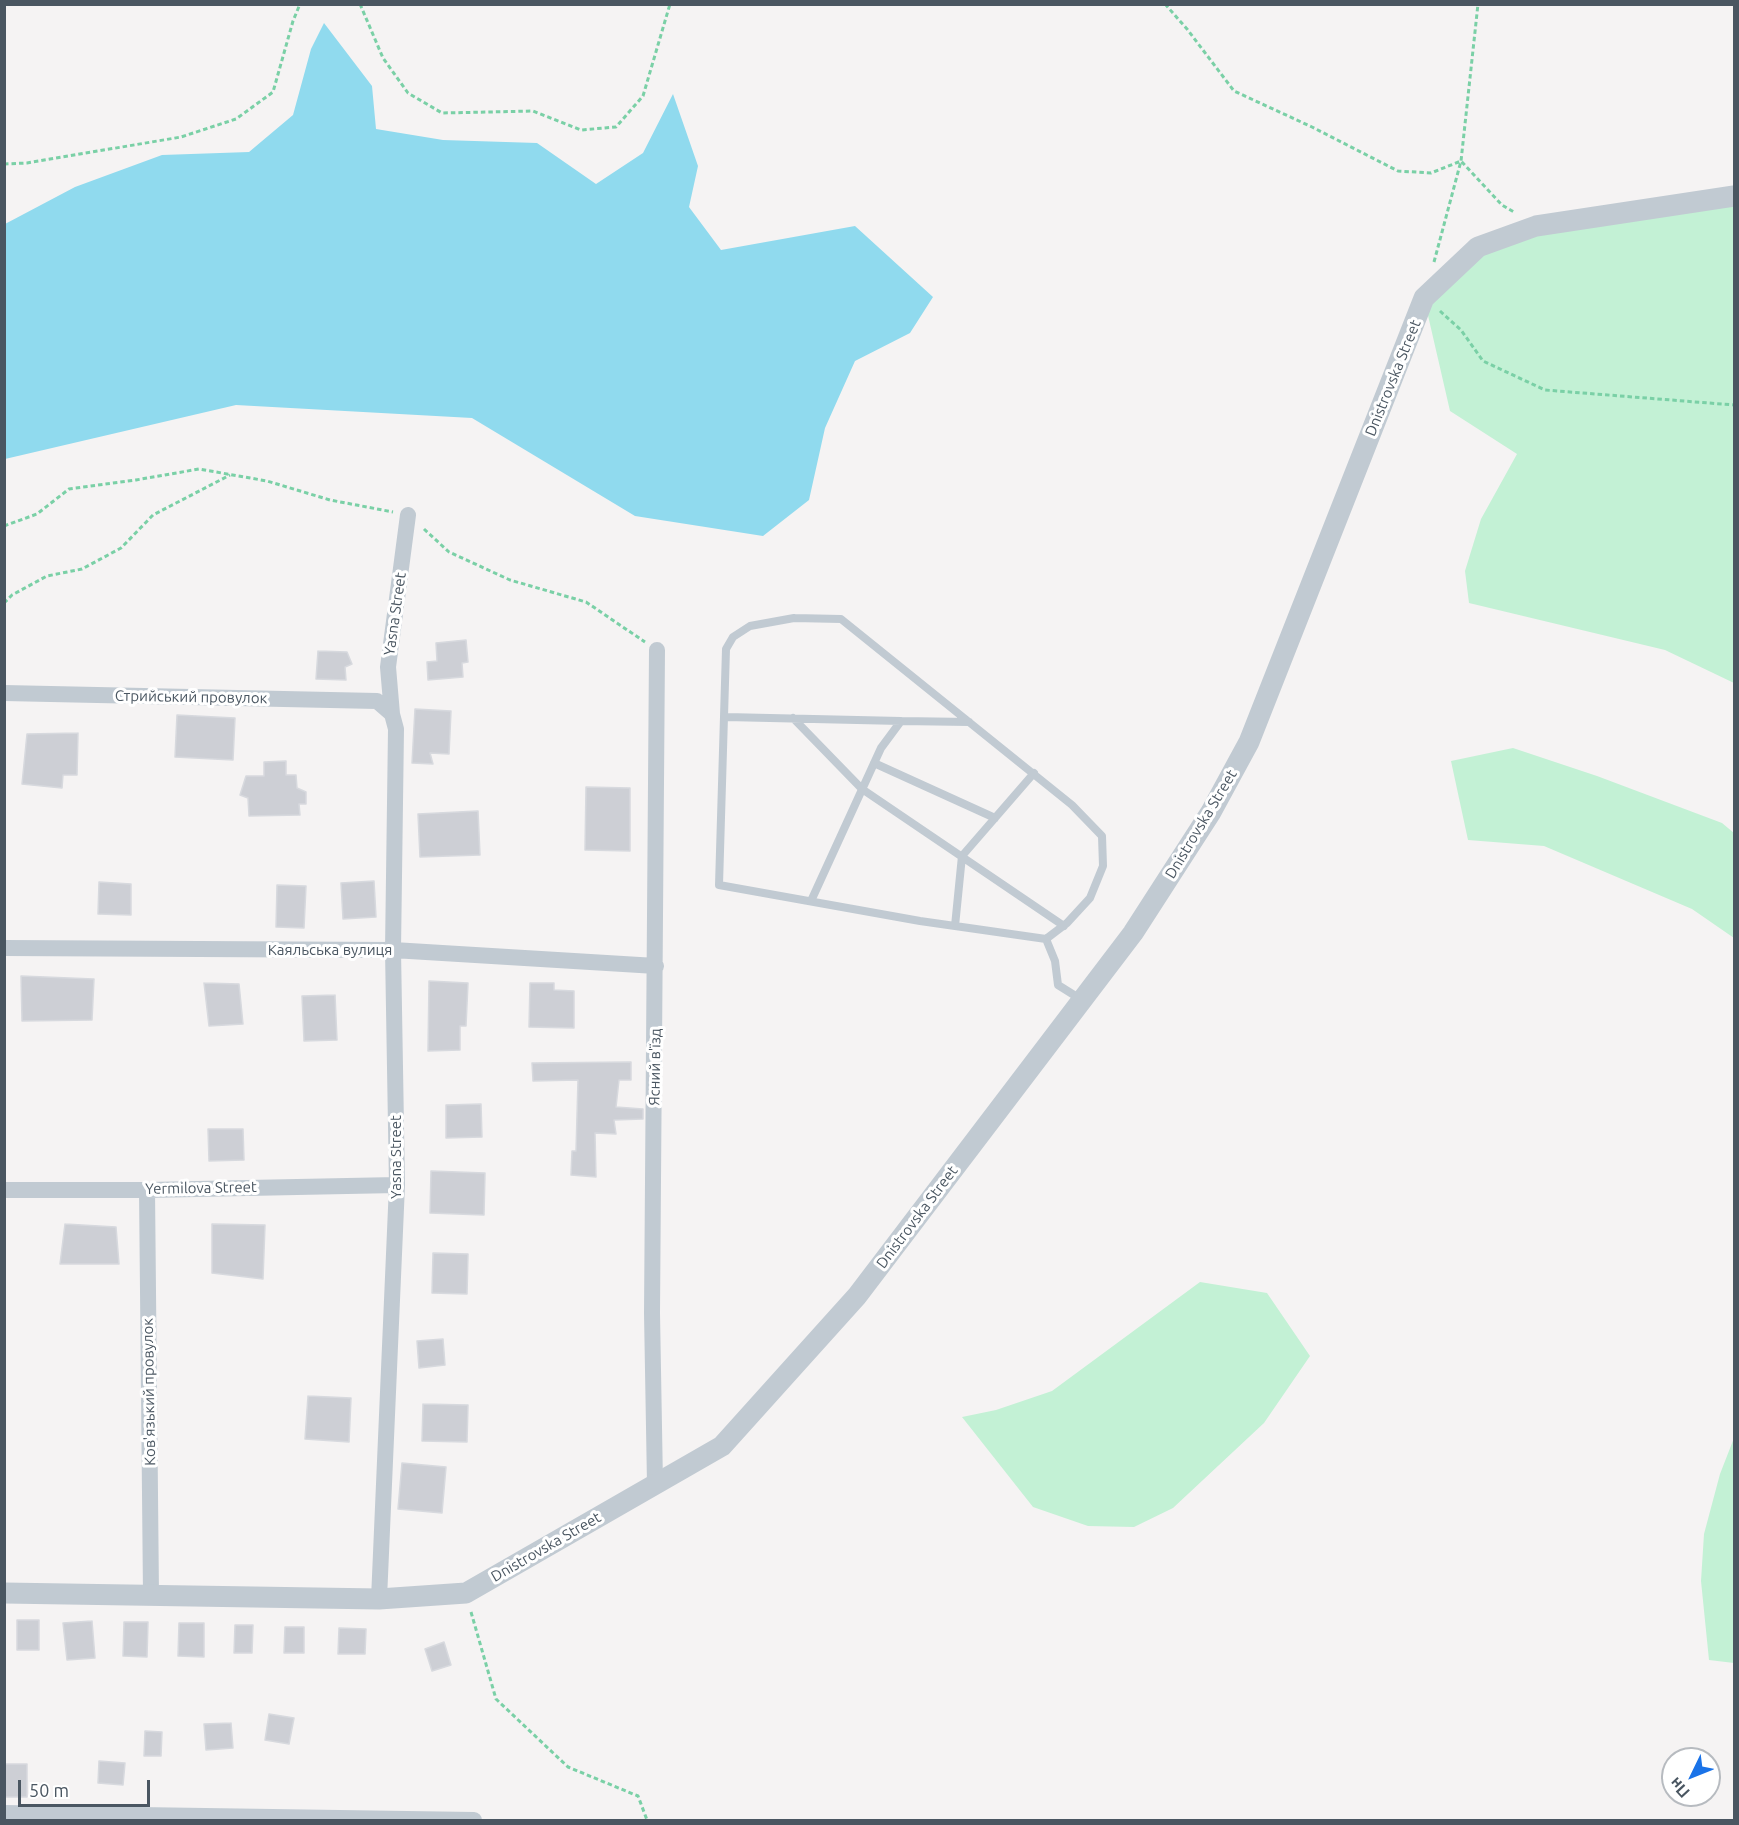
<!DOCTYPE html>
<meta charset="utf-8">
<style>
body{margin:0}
#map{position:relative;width:1739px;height:1825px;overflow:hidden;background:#f5f3f3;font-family:Ubuntu,sans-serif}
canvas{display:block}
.frame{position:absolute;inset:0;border:6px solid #4a5661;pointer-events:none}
.north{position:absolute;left:1661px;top:1747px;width:60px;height:60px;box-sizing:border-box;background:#fff;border:2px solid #b7bbc0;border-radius:50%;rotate:227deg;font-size:16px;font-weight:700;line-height:24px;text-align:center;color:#4a5661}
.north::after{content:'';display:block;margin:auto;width:21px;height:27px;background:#1a73e8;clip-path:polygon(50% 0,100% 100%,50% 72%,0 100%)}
.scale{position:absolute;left:18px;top:1780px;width:132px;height:27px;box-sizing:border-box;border:3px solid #4a5661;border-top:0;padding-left:8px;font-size:18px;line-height:21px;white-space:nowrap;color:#4a5661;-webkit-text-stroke:4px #fff;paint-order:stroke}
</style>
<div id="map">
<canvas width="1739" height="1825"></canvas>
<div class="frame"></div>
<div class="north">Пн</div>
<div class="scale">50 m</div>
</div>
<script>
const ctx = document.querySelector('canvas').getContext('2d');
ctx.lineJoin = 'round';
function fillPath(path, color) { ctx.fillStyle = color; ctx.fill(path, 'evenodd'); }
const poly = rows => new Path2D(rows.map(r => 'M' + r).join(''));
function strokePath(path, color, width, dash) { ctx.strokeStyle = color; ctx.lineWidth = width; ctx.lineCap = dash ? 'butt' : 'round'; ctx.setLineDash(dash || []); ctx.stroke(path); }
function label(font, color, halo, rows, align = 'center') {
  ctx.font = font + ' Ubuntu,sans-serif'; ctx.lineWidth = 6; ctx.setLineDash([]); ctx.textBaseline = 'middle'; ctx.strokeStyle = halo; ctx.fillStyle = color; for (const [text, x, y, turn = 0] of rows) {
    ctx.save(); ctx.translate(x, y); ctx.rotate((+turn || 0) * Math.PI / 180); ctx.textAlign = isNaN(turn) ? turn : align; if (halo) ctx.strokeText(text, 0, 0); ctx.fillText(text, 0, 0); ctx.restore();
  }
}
const green = poly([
 [1734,196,1734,683,1665,650,1469,603,1465,571,1481,519,1517,454,1450,411,1424,298,1478,247],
 [1513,748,1597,776,1722,823,1734,833,1734,938,1692,909,1544,846,1468,840,1451,761],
 [1200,1282,1267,1293,1310,1356,1264,1423,1173,1508,1134,1527,1088,1526,1033,1507,962,1417,996,1410,1052,1391],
 [1734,1438,1734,1663,1709,1660,1701,1581,1704,1534,1720,1474]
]);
const water = poly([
 [324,23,372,86,376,129,443,140,537,143,596,184,643,153,673,94,698,166,689,207,721,250,855,226,933,297,910,333,855,361,825,428,809,500,763,536,635,516,472,418,236,405,5,459,5,224,75,187,162,155,249,152,293,115,311,49]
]);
const building = poly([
 [466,640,468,662,462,663,463,677,428,680,427,662,437,661,436,643,466,640],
 [318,651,347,652,352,664,345,667,346,680,316,679,318,651],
 [415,709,451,711,449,754,430,753,433,764,412,763,415,709],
 [177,715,235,718,233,760,175,757,177,715],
 [78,733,77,775,63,775,62,788,22,784,27,734,78,733],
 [286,761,286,775,296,775,297,788,306,792,306,804,299,804,300,815,249,816,248,798,240,795,246,776,264,776,264,762,286,761],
 [586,787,630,788,630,851,585,850,586,787],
 [478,811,480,855,420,857,418,814,478,811],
 [374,881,376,917,343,919,341,883,374,881],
 [99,882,131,884,131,915,98,914,99,882],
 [277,885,306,886,304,928,276,927,277,885],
 [21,976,94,979,92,1020,22,1021,21,976],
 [429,981,468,983,466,1026,460,1026,460,1050,428,1051,429,981],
 [204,983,239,984,243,1024,209,1026,204,983],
 [530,983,554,983,554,990,574,991,574,1028,529,1027,530,983],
 [335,995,337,1040,304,1041,302,996,335,995],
 [631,1062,631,1080,619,1080,616,1107,643,1109,643,1119,614,1120,616,1134,595,1133,596,1177,571,1175,572,1151,576,1151,578,1080,533,1081,532,1063,631,1062],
 [481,1104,482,1137,446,1138,446,1105,481,1104],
 [208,1129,243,1129,244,1160,209,1161,208,1129],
 [431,1171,485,1173,484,1215,430,1213,431,1171],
 [65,1224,116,1227,119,1264,60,1264,65,1224],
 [212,1224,265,1225,263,1279,212,1273,212,1224],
 [433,1253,468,1254,467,1294,432,1293,433,1253],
 [443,1339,445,1365,419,1368,417,1341,443,1339],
 [308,1396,351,1398,349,1442,305,1439,308,1396],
 [423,1404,468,1405,467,1442,422,1441,423,1404],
 [402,1463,446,1467,442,1513,398,1509,402,1463],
 [17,1620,39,1620,39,1650,17,1650,17,1620],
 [92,1621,95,1658,67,1660,63,1623,92,1621],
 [124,1622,148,1622,147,1657,123,1656,124,1622],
 [179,1623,204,1623,204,1657,178,1656,179,1623],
 [235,1625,253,1625,252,1653,234,1653,235,1625],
 [285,1627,304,1627,304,1653,284,1653,285,1627],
 [339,1628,366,1629,365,1654,338,1654,339,1628],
 [444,1642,451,1665,432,1671,425,1649,444,1642],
 [269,1714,294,1718,289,1744,265,1740,269,1714],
 [231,1723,233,1748,206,1750,204,1724,231,1723],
 [145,1731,162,1732,161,1756,144,1756,145,1731],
 [99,1761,125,1763,123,1785,98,1783,99,1761],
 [4,1764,27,1764,27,1797,4,1797,4,1764]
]);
const path = poly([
 [360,4,383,58,408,93,442,113,533,111,581,130,616,127,643,96,670,4],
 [1165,4,1187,29,1234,91,1312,127,1398,171,1431,173,1461,161,1502,205,1514,212],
 [4,164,27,163,181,137,236,119,273,92,293,21,300,4],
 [1434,262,1461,161,1478,4],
 [1440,311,1461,330,1483,361,1545,390,1734,405],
 [4,526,37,514,69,489,136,480,199,469,267,481,330,500,393,512],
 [424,529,449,552,510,580,586,602,645,642],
 [4,603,12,595,47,576,82,569,121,548,153,515,230,475],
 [471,1612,496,1699,568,1767,638,1796,647,1820]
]);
const service = poly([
 [794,618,841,619,1072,805,1102,836,1103,866,1090,898,1067,923,1046,939,920,921,719,885,726,649,733,637,750,626,794,618],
 [726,717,901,721],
 [793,718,862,789,1064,926],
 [874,763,995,818],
 [811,901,881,748,901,721,969,722],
 [955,926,962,856,1034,773],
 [1046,939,1055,961,1058,985,1082,1000]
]);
const minor = poly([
 [4,693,377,701,392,714,396,729,393,950,397,1185,379,1599],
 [392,714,388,667,408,515],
 [4,948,393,950,656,966],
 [4,1190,147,1190,397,1185],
 [147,1190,151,1595],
 [655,1484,652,1313,657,650],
 [4,1813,474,1820]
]);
const tertiary = poly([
 [4,1593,379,1599,466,1593,722,1446,857,1296,1133,933,1211,812,1249,742,1424,298,1478,247,1536,226,1734,196]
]);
const streetNames = [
 ["Dnistrovska Street",1393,378,-68],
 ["Yasna Street",395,614,-82],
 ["Стрийський провулок",191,697,1],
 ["Dnistrovska Street",1201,824,-59],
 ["Каяльська вулиця",330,950],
 ["Ясний в'їзд",655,1067,-89],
 ["Yasna Street",396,1157,-90],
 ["Yermilova Street",201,1188,-1],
 ["Dnistrovska Street",917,1217,-53],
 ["Ков'язький провулок",149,1392,-91],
 ["Dnistrovska Street",546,1547,-30]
];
fillPath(green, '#c3f1d5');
fillPath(water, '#90daee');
fillPath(building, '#cdcfd5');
strokePath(building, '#d7d9de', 1.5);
strokePath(path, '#7ad0a6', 3, [4.5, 3]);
strokePath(service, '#c1cad2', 8);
strokePath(minor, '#c1cad2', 16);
strokePath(tertiary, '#c1cad2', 21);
label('15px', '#4a5661', '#fff', streetNames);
</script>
